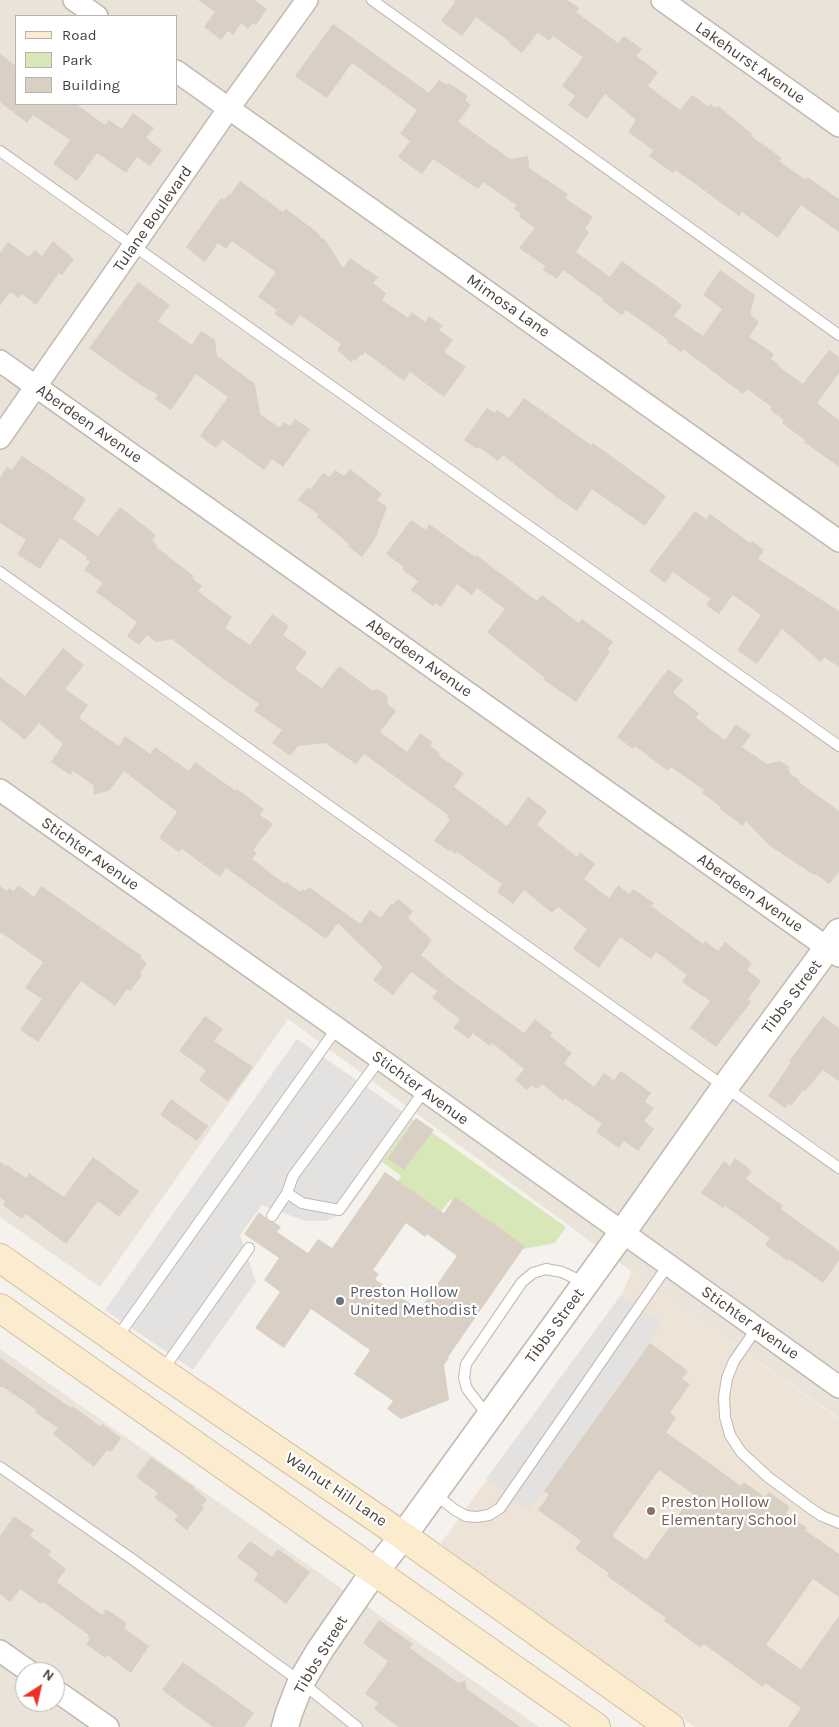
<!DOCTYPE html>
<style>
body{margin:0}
#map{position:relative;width:839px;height:1727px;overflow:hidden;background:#f5f1ec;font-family:Karla,sans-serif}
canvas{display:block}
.legend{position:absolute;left:15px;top:15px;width:162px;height:90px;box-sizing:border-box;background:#fff;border:1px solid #b7b3b0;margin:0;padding:6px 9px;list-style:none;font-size:15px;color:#4a413a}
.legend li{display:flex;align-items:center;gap:10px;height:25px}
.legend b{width:25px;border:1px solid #b7b3b0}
.north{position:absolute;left:15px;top:1662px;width:50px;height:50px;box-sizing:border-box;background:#fff;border:1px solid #b7b3b0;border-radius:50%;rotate:35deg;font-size:14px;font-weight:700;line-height:20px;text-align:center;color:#4a413a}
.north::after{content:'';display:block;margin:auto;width:18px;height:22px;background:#f02f28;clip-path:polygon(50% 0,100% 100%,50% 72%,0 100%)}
</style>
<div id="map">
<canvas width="839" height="1727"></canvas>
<ul class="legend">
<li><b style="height:6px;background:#fceccf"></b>Road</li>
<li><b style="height:14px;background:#d7e7b7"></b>Park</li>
<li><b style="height:14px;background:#d9cfc5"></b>Building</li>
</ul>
<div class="north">N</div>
</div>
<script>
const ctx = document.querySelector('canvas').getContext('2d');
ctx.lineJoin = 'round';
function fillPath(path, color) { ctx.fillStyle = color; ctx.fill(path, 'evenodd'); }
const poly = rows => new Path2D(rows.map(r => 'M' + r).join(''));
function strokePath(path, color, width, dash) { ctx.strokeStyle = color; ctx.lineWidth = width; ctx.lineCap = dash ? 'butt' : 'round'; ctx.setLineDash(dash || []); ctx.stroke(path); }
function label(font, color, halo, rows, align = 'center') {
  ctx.font = font + ' Karla,sans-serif'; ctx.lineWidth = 4.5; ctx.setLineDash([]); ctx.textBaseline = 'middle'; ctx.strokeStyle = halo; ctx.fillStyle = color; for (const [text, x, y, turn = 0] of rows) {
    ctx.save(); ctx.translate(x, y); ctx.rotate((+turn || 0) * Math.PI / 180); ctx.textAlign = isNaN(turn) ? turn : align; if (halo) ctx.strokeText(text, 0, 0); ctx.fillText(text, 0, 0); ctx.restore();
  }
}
const residential = poly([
 [0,0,839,0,839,1418,632,1272,288,1019,100,1287,0,1217],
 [16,16,176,16,176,104,16,104],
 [0,1349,539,1727,0,1727],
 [25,1672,55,1672,55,1702,25,1702]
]);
const education = poly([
 [632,1272,839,1419,839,1727,695,1727,448,1553,441,1543,621,1295]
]);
const green = poly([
 [413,1119,566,1227,555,1243,523,1249,450,1200,438,1215,395,1185,401,1176,382,1162]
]);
const parking = poly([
 [297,1039,413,1119,346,1212,326,1221,305,1221,262,1205,240,1235,256,1282,193,1370,105,1310],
 [621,1295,663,1324,544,1491,528,1510,486,1479]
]);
const building = poly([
 [198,0,254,0,267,9,256,25,253,23,248,29,241,23,233,35,228,31,221,40,204,27,215,12],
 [453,0,567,0,579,8,576,12,618,43,624,36,642,49,636,56,658,72,648,86,680,110,692,95,709,107,710,104,716,108,718,106,752,134,751,136,782,158,779,161,806,180,807,177,839,199,839,232,801,205,778,238,742,212,739,216,690,180,675,170,673,173,649,156,653,150,628,132,636,120,605,94,587,119,568,105,575,96,562,86,583,57,553,36,549,41,538,32,522,53,509,43,510,42],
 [455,2,476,17,462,36,441,21],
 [333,24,429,93,439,80,447,85,449,83,468,96,465,100,471,105,458,122,510,159,528,156,529,168,568,194,565,198,593,217,585,229,589,232,576,252,610,277,622,261,682,305,674,316,703,336,722,309,703,295,720,270,755,295,750,314,759,322,749,337,774,354,771,359,779,365,778,366,803,384,829,350,839,357,839,373,817,403,839,420,839,467,804,442,805,440,782,423,784,420,770,410,772,407,747,389,743,394,683,349,681,352,667,342,668,340,626,310,622,315,602,301,603,299,563,270,557,279,543,270,545,266,519,248,535,228,519,217,521,214,514,209,516,205,483,182,478,189,433,159,422,174,398,157,410,141,400,134,417,110,352,63,327,98,295,76],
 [0,54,16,66,16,104,76,104,105,125,109,120,122,129,133,113,154,128,146,138,162,150,150,166,137,157,126,173,97,153,77,181,53,164,70,140,33,115,27,123,0,102],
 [240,181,283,212,286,209,317,232,322,239,324,238,343,268,350,258,378,277,373,283,386,293,382,300,408,318,412,312,425,322,429,316,443,326,439,330,453,340,444,352,466,367,444,397,410,372,404,381,365,352,362,356,361,354,355,361,353,360,351,362,337,350,341,344,300,315,292,326,274,314,277,310,258,297,276,272,232,241,226,249,218,243,205,262,186,247,221,198,224,200,229,194,230,195],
 [53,241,74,259,62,275,59,273,36,305,22,294,19,298,10,292,0,306,0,253,8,242,29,257,35,250,42,256],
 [138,282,170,305,158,321,192,345,201,331,215,340,217,356,255,384,260,414,280,428,284,422,290,426,295,419,310,429,283,467,272,459,264,470,223,440,216,448,200,436,228,397,196,374,171,410,155,399,158,395,139,384,89,348],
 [524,398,591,445,593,443,666,496,645,526,592,489,577,511,556,497,503,455,498,461,480,448,475,448,464,440,487,408,495,413,497,410,509,418],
 [22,456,86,499,73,519,98,536,120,507,156,535,152,541,157,545,156,547,194,576,192,578,202,586,198,591,232,617,225,628,250,645,272,614,289,626,283,635,307,652,295,669,322,688,339,666,373,691,377,689,383,692,387,696,388,704,396,711,380,732,407,752,420,733,432,742,430,746,440,753,438,755,464,773,454,787,507,826,528,797,547,811,537,825,577,857,580,852,595,864,584,879,609,898,618,885,629,894,633,889,654,903,651,906,703,944,705,941,718,951,725,942,752,963,747,970,761,981,748,999,751,1002,716,1047,690,1028,710,1001,682,982,687,975,656,952,651,959,620,937,599,968,573,949,587,929,558,907,552,913,524,890,513,904,497,892,502,884,457,852,456,854,450,850,449,851,434,841,450,819,447,816,448,815,364,754,356,764,325,743,298,746,290,756,272,743,282,730,254,711,259,704,218,675,172,639,156,642,147,635,139,645,127,636,137,622,96,592,103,583,84,570,90,562,86,559,87,557,60,538,40,569,17,554,26,540,0,523,0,478,7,467,12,470],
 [350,469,382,494,377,500,387,507,375,539,362,557,348,546,349,544,317,517,318,514,298,500,308,487,311,489,323,473,330,477,335,470,344,476],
 [695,511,706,519,710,514,750,543,752,541,764,550,758,559,839,611,839,667,824,657,821,662,782,629,757,664,737,650,761,615,733,595,719,614,706,605,711,599,673,572,665,583,649,571],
 [411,520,426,530,429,524,475,557,476,555,488,564,537,601,542,595,579,623,582,619,613,642,607,650,610,652,576,702,544,680,545,678,487,632,505,609,477,588,472,595,457,584,441,607,435,603,433,606,411,590,418,581,402,570,404,567,386,554],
 [63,648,84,665,65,689,88,705,79,718,119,746,125,736,150,754,155,747,189,771,195,762,236,791,237,789,264,809,260,815,273,824,253,850,257,853,252,859,285,884,286,882,300,892,302,889,305,891,309,887,360,924,370,910,381,918,391,904,393,905,398,899,413,911,408,918,432,940,421,955,447,977,524,1033,535,1019,552,1033,550,1036,572,1053,564,1063,594,1087,604,1073,614,1080,621,1071,651,1093,645,1102,654,1108,644,1121,654,1129,638,1151,624,1141,619,1148,596,1132,602,1124,565,1098,563,1101,542,1084,537,1089,531,1085,527,1090,515,1080,524,1069,492,1043,490,1046,473,1033,469,1039,453,1028,460,1019,432,998,437,991,411,972,393,995,373,980,383,967,338,923,326,939,226,868,220,877,182,849,179,852,159,838,177,812,124,771,110,790,94,795,93,785,73,771,70,775,51,762,63,744,39,723,25,740,0,720,0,677,25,696],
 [668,669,683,680,673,693,699,713,696,718,725,740,736,724,751,735,742,747,767,764,780,761,788,766,790,774,800,780,799,782,839,811,839,872,829,884,816,874,814,875,770,846,746,821,743,826,720,809,721,807,702,793,704,790,671,767,668,771,635,746,633,749,617,737],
 [18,885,34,897,41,886,142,956,140,958,147,963,140,973,142,975,130,991,127,989,115,1006,81,981,38,1042,20,1030,42,999,25,988,43,962,0,932,0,886,6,891,9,888,14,891],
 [205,1016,223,1029,214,1041,253,1067,228,1101,199,1080,206,1070,179,1051],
 [823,1016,839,1028,839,1081,823,1070,804,1092,803,1090,791,1106,789,1104,785,1108,768,1096,791,1062,789,1061],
 [171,1099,208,1126,197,1141,160,1115],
 [416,1118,434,1130,404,1170,388,1159],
 [93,1157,139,1191,119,1217,98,1201,66,1244,26,1214,22,1219,3,1205,5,1201,0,1198,0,1162,6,1166,7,1165,26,1178,29,1173,64,1197],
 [735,1158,752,1171,746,1179,783,1206,781,1209,839,1251,839,1260,823,1283,789,1259,788,1261,765,1245,770,1238,725,1206,723,1208,701,1193,724,1161,730,1166],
 [385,1172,444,1213,455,1197,525,1246,448,1357,449,1358,444,1365,449,1400,401,1419,387,1409,393,1401,354,1374,370,1350,311,1309,284,1348,255,1328,280,1292,264,1280,279,1258,244,1234,259,1212,265,1217,268,1221,274,1222,281,1227,277,1232,308,1253,318,1239,332,1248],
 [406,1223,425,1237,427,1234,457,1256,419,1310,375,1279,379,1274,373,1270],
 [650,1343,688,1371,682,1379,690,1384,670,1413,676,1418,666,1432,741,1486,744,1482,765,1497,769,1492,790,1507,786,1513,807,1528,805,1530,839,1554,839,1597,813,1579,766,1645,801,1669,839,1616,839,1727,788,1727,801,1708,765,1683,763,1687,704,1644,701,1648,664,1621,666,1618,607,1576,609,1573,575,1549,581,1541,538,1510,549,1495,544,1491],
 [659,1470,693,1494,646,1560,612,1536],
 [0,1358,71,1408,72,1406,101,1427,102,1424,121,1438,111,1452,107,1450,94,1467,53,1434,58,1428,35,1412,37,1410,3,1387,0,1387],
 [151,1457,194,1487,193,1488,207,1499,202,1506,204,1508,187,1530,174,1520,178,1515,154,1498,158,1493,136,1477],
 [14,1516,34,1530,30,1536,51,1551,48,1555,66,1569,57,1582,102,1615,106,1609,127,1623,124,1628,149,1646,131,1673,107,1655,105,1658,86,1644,90,1639,87,1637,89,1635,43,1602,41,1604,20,1589,10,1602,0,1594,0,1536],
 [250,1541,272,1557,278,1549,310,1572,286,1604,254,1580,258,1573,237,1557],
 [379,1620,413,1644,410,1648,458,1683,465,1681,467,1689,520,1727,399,1727,374,1709,378,1703,365,1694,388,1661,363,1643],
 [183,1662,254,1713,244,1727,213,1727,162,1690]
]);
const service = poly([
 [372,0,839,335],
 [0,151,839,746],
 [0,572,839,1168],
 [380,1059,293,1176,287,1193,302,1203,339,1210,424,1091],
 [272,1216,287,1193],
 [757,1328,734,1361,727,1378,724,1397,725,1417,730,1435,741,1452,768,1477,810,1508,822,1516,839,1523],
 [116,1339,337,1028],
 [162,1371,249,1248],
 [489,1417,467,1389,464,1378,466,1364,522,1282,533,1273,546,1269,562,1272,585,1283],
 [0,1467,132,1559,301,1682,357,1727],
 [435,1494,455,1510,466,1516,477,1517,489,1515,500,1508,668,1265]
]);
const minor = poly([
 [74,0,97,16],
 [662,0,839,126],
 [176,71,839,541],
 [0,361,839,956],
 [0,438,229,108,307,0],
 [0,790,337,1028,839,1387],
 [0,1651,30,1672],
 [55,1690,108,1727]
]);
const tertiary = poly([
 [285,1727,289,1713,301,1682,320,1650,364,1586,403,1536,622,1233,725,1087,839,932]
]);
const secondary = poly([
 [0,1258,162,1372,403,1536,670,1727],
 [0,1308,596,1727]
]);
const markers = [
 [340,1301,5,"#6b7280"],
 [651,1511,5,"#8d6e63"]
];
const streetNames = [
 ["Lakehurst Avenue",750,63,35],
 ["Tulane Boulevard",153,219,-55],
 ["Mimosa Lane",508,306,35],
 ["Aberdeen Avenue",89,424,35],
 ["Aberdeen Avenue",419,658,35],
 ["Stichter Avenue",90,854,35],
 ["Aberdeen Avenue",750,893,35],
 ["Tibbs Street",792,997,-53],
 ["Stichter Avenue",420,1088,36],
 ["Stichter Avenue",750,1323,35],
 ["Tibbs Street",555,1326,-54],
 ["Walnut Hill Lane",336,1490,34],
 ["Tibbs Street",321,1655,-59]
];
const worshipNames = [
 ["Preston Hollow",350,1292],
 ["United Methodist",350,1310]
];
const educationNames = [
 ["Preston Hollow",661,1502],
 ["Elementary School",661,1520]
];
fillPath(residential, '#e9e3da');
fillPath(education, '#ede4d7');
fillPath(green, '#d7e7b7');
fillPath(parking, '#e4e2e0');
fillPath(building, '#d9cfc5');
strokePath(service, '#c1b8af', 12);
strokePath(minor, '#c1b8af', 24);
strokePath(tertiary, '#c1b8af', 29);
strokePath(secondary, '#d2bf9e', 30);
strokePath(service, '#fff', 10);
strokePath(minor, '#fff', 21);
strokePath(tertiary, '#fff', 26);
strokePath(secondary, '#fceccf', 28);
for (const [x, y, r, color] of markers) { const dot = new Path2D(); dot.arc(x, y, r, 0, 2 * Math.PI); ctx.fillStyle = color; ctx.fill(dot); strokePath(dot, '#fff', 2); }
label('16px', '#4a413a', '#fff', streetNames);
label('16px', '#5b616d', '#fff', worshipNames, 'left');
label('16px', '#785e54', '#fff', educationNames, 'left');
</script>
